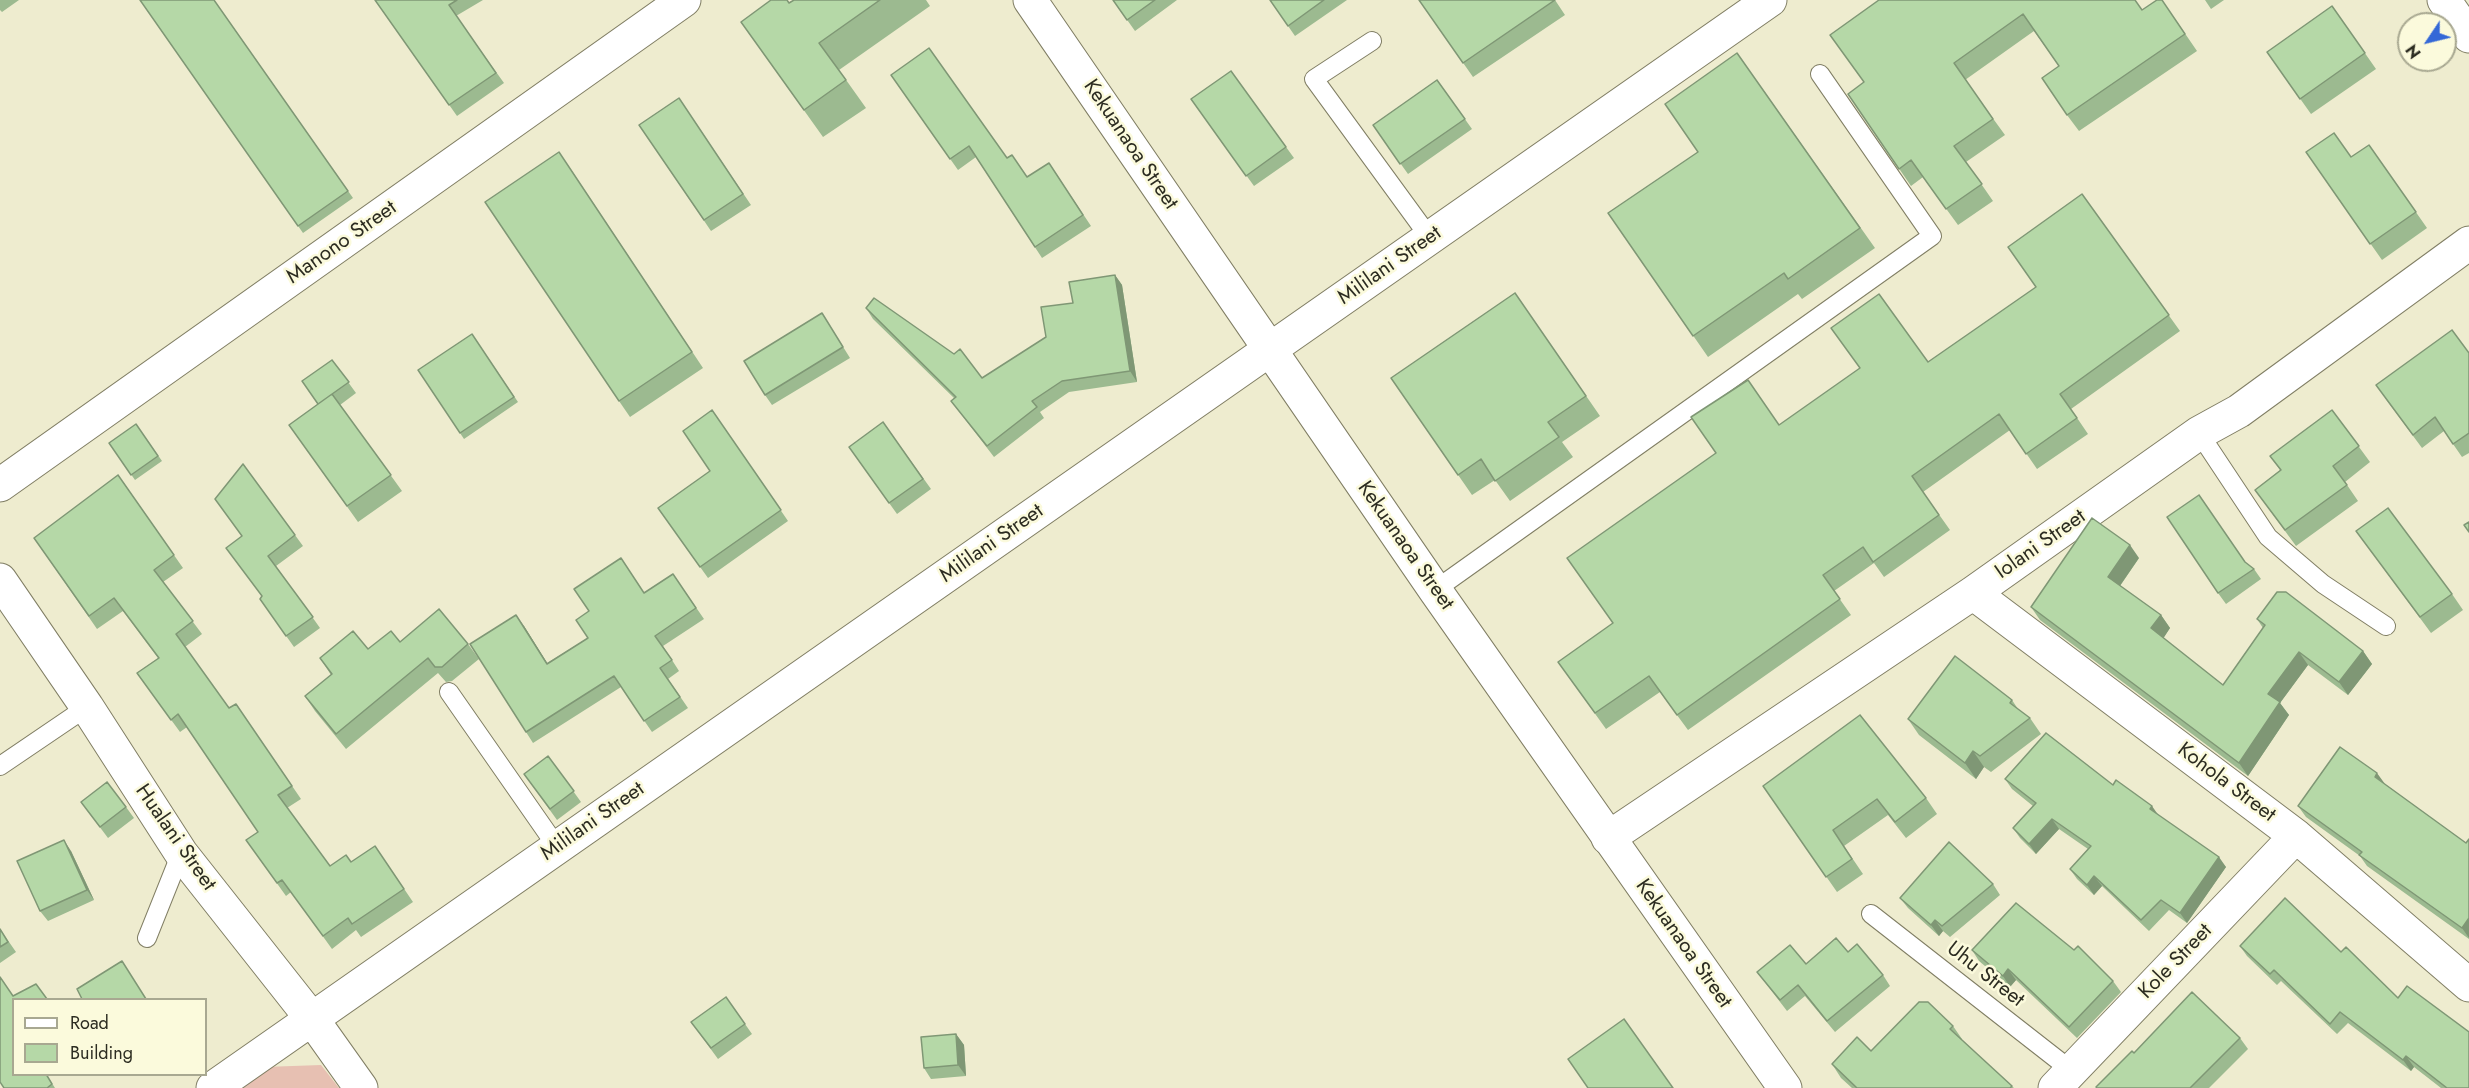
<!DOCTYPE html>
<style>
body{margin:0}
#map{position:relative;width:2469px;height:1088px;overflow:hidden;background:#eeeccf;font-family:Jost,sans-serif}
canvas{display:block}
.legend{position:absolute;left:12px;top:998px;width:195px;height:78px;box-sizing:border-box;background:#fbfadc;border:2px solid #a8a891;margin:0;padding:8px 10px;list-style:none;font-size:18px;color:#2c2c21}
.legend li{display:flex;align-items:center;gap:12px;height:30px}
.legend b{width:30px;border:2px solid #a8a891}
.north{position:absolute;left:2397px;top:12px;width:60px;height:60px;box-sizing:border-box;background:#fbfadc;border:2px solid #a8a891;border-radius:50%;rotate:235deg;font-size:16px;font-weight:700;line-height:24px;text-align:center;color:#2c2c21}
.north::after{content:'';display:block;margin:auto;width:21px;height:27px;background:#3468d7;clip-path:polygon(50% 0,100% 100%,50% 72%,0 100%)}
</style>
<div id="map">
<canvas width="2469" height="1088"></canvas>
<ul class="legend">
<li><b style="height:8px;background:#fff"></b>Road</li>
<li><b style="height:16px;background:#b5d8a7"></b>Building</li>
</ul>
<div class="north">N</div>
</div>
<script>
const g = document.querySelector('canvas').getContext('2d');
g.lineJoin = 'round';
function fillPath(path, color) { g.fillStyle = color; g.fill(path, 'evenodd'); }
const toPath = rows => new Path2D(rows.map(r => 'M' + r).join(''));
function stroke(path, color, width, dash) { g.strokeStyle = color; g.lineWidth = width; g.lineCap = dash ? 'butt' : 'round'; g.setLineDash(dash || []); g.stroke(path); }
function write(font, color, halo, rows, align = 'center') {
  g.font = font + ' Jost,sans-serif'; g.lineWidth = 5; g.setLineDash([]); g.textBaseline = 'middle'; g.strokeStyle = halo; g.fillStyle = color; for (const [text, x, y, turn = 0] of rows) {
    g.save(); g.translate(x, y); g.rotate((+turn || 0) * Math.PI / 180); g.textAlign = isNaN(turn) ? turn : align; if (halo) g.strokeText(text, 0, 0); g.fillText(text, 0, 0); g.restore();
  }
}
fillPath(toPath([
 [321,1065,339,1088,235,1088,264,1067]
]), '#e7c0b2');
const service = toPath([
 [1372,41,1314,79,1430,238],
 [2199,433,2268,537,2323,584,2386,626],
 [1435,590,1932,236,1820,74],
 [449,692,557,847],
 [0,766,87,707],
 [1871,914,2072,1071],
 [147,938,181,853]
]);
const minor = toPath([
 [2444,0,2469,36],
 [0,580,87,707,181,853,312,1019,361,1088],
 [1973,593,2296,836,2469,985],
 [1608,838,1973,593,2199,433,2239,411,2469,243],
 [213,1088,1770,0],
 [2055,1088,2296,836]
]);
const tertiary = toPath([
 [1030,0,1435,590,1785,1088],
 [0,485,684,0]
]);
stroke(service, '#807e64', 20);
stroke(minor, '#807e64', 35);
stroke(tertiary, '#807e64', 35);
stroke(service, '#fff', 18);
stroke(minor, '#fff', 33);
stroke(tertiary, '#fff', 33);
fillPath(toPath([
 [0,0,19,0,2,12,0,10],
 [140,0,214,0,353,198,303,233],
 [375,0,483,0,456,16,504,83,457,116],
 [794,0,926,0,930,6,839,70,866,108,823,137,741,22,789,3],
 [1113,0,1177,0,1135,31],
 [1270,0,1347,0,1295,36],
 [1419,0,1555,0,1565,15,1473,77],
 [1879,0,2142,10,2162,0,2197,51,2079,131,2067,115,2059,66,2034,31,1965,80,2005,135,1966,162,1993,201,1958,225,1923,177,1911,186,1848,94,1864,83],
 [2205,0,2224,0,2211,9],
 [2332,6,2376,69,2311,114,2267,52],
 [1737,53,1875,248,1802,299,1798,294,1708,357,1608,213,1698,152],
 [1231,71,1294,158,1254,186,1191,99],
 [891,75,1007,158,1027,177,1049,163,1091,226,1042,258,976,157,958,170],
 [1437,80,1472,129,1408,174,1373,125],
 [679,98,751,205,711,231,639,125],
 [2369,145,2427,228,2382,260,2306,152,2351,157],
 [570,168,703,368,630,417,619,401],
 [2082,194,2180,331,2071,409,2088,434,2037,469,2010,430,1923,492,1950,530,1884,577,1874,563,1834,591,1851,615,1688,730,1660,692,1606,729,1558,662,1613,623,1779,425,1928,362,2036,287],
 [1115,275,1122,285,1137,382,1069,392,1040,412,1044,418,994,457,951,401,954,398,873,319,866,308,982,378,1046,337,1073,303],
 [1515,293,1600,416,1562,442,1573,457,1510,501,1495,480,1472,495,1391,378],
 [822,313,850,358,772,405,765,395],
 [472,334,518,402,464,439,418,370],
 [2469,353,2469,453,2462,457,2444,431,2422,448,2385,398],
 [332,360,356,393,340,405,402,491,358,522,289,425,318,404],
 [712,410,788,521,708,578,658,508,710,471],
 [2332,410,2370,462,2345,482,2358,501,2296,546,2255,490,2280,470,2270,456],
 [883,422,931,489,897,514,849,447],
 [136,424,162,461,135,480,109,443],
 [243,464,303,546,276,566,320,628,294,647,260,599,262,597,242,536],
 [118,475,183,568,163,582,202,634,185,647,229,708,236,704,301,799,287,808,330,866,351,862,375,846,413,902,361,937,356,930,332,949,291,892,286,896,246,840,258,832,187,727,180,732,137,673,158,658,123,611,97,629,34,538],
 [2356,531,2452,594,2463,610,2431,633],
 [2139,558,2120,586,2161,615,2170,628,2163,638,2223,685,2263,628,2257,619,2363,651,2372,664,2348,695,2308,665,2280,703,2289,715,2248,776,2040,620,2031,607],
 [2254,569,2261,579,2226,604,2218,593],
 [673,574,704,619,663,646,679,671,668,679,688,708,652,732,621,687,533,743,526,732,524,626,547,663,588,638,645,593],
 [400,642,468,644,479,659,452,681,446,682,438,673,346,749,315,711,305,696,331,675,320,658,368,649],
 [2012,700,2018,709,2030,718,2041,734,1991,772,1984,767,1976,779,1919,735,1908,719],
 [548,756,581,802,557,820,524,774],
 [2005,779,2113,785,2159,816,2226,867,2187,923,2169,910,2149,931,2102,886,2094,895,2077,879,2070,869,2088,849,2059,829,2036,854,2020,838,2013,828,2033,806,2012,789],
 [2385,784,2466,843,2469,839,2469,939,2367,866,2360,856,2306,817,2298,806],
 [1763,786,1926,798,1937,814,1906,838,1888,815,1844,846,1863,874,1837,892],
 [81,802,126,807,134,818,108,838],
 [71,851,94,900,48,921,40,911],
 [1993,884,2000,895,1950,937,1943,931,1939,936,1908,908,1900,898],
 [0,929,16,952,0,963],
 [2240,946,2469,1088,2441,1088,2414,1067,2411,1071,2348,1023,2337,1034,2281,981,2277,985,2247,956],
 [1972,950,2074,950,2113,981,2121,992,2077,1038,2016,980,2010,987,1979,961],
 [1848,952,1883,975,1890,986,1835,1032,1805,996,1787,1011,1757,972,1806,964],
 [691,1022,745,1024,752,1034,718,1059],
 [1953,1026,1962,1039,1962,1040,2014,1088,1852,1088,1841,1078,1832,1064],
 [956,1034,964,1045,966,1076,931,1079,924,1068],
 [2240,1038,2248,1049,2209,1088,2096,1088,2134,1053],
 [14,1074,46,1074,55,1088,4,1088]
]), '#9cba90');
fillPath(toPath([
 [1115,275,1122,285,1137,382,1130,371],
 [2130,545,2139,558,2117,590,2108,577],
 [516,615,524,626,554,674,547,664],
 [2161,615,2170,628,2161,642,2151,628],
 [2363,651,2372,664,2348,695,2339,682],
 [2299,652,2308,665,2280,703,2289,715,2248,776,2239,763,2268,694],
 [1973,751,1984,767,1976,779,1965,763],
 [2377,773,2385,784,2375,777],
 [2152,806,2159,816,2150,809],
 [2052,819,2059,829,2036,854,2029,844],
 [64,840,71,851,94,900,87,890],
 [2219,857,2226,867,2187,923,2180,913],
 [2094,876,2102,886,2094,895,2087,885],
 [2469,918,2469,938,2462,928],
 [1935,920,1943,931,1939,936,1931,925],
 [2008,969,2016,980,2010,987,2003,976],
 [956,1034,964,1045,966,1076,958,1065],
 [2406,1056,2414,1067,2411,1071,2403,1060]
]), '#7f9775');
const building = toPath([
 [140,0,214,0,348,191,298,226,140,0],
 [375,0,457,0,449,5,496,73,449,105,375,0],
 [771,0,787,0,789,3,794,0,880,0,819,43,846,80,804,110,741,22,771,0],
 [1113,0,1155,0,1127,20,1113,0],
 [1270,0,1324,0,1288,26,1270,0],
 [1419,0,1555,0,1463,63,1419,0],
 [1879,0,2135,0,2142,10,2157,0,2162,0,2185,34,2067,115,2042,78,2059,66,2023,14,1954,63,1993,119,1954,146,1982,184,1946,209,1911,160,1899,169,1848,94,1864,82,1830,35,1879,0],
 [2332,6,2365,53,2300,99,2267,52,2332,6],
 [929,48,1007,158,1012,155,1027,177,1049,163,1083,215,1035,247,969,146,950,159,891,75,929,48],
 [1737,53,1860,228,1788,279,1784,273,1693,336,1608,213,1698,152,1665,104,1737,53],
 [1231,71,1286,147,1246,176,1191,99,1231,71],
 [1437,80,1465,119,1400,164,1373,125,1437,80],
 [679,98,743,194,704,220,639,125,679,98],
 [2334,133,2351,157,2369,145,2416,212,2370,244,2306,152,2334,133],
 [559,152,692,352,619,401,485,202,559,152],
 [2082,194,2169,315,2060,394,2077,418,2026,454,1999,414,1912,476,1939,515,1873,562,1863,547,1823,575,1840,599,1677,715,1649,676,1595,713,1558,662,1613,623,1567,558,1716,453,1691,417,1748,380,1779,425,1860,368,1831,328,1879,294,1928,362,2036,287,2008,247,2082,194],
 [1115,275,1130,371,1062,381,1032,401,1037,407,987,446,951,401,956,397,866,308,874,298,954,354,960,349,982,378,1046,337,1041,307,1073,303,1069,282,1115,275],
 [1515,293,1586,396,1548,422,1559,437,1495,481,1481,459,1458,475,1391,378,1515,293],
 [822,313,843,347,765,395,744,361,822,313],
 [2452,330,2469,353,2469,433,2453,444,2435,417,2413,435,2376,385,2452,330],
 [472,334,514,397,460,433,418,370,472,334],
 [332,360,349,382,318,404,302,381,332,360],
 [332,394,391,475,347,506,289,425,332,394],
 [712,410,781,510,700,567,658,508,710,471,683,431,712,410],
 [2332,410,2359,446,2333,466,2347,485,2285,530,2255,490,2281,470,2270,456,2332,410],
 [883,422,923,479,889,503,849,447,883,422],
 [136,424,158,456,131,475,109,443,136,424],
 [243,464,295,535,268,556,313,617,286,636,260,599,262,596,226,548,242,536,215,499,243,464],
 [118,475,174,555,154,570,193,621,176,634,229,708,236,704,292,786,278,795,330,866,346,855,351,862,375,846,404,889,352,924,348,918,323,936,282,880,277,883,246,840,258,832,178,714,171,720,137,673,159,658,114,598,89,616,34,538,118,475],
 [2199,495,2245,562,2254,569,2218,593,2167,517,2199,495],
 [2388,508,2452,594,2420,617,2356,531,2388,508],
 [2092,518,2130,545,2108,577,2161,615,2151,628,2223,685,2265,625,2257,619,2277,592,2286,592,2363,651,2339,682,2299,652,2268,694,2280,702,2239,763,2031,607,2092,518],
 [2469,522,2469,532,2464,525,2469,522],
 [621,558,644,593,673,574,696,608,655,636,672,660,660,668,680,697,644,721,614,676,526,732,470,644,516,615,547,664,588,638,576,620,589,611,574,589,621,558],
 [439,609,468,644,442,667,435,667,428,658,336,734,305,696,332,674,320,658,353,631,368,649,391,631,400,642,439,609],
 [1955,656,2012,700,2010,703,2030,718,1980,756,1973,751,1965,763,1908,719,1955,656],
 [1860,715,1926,798,1895,822,1877,799,1833,830,1852,859,1826,877,1763,786,1860,715],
 [2046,733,2113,785,2116,780,2152,806,2150,809,2219,857,2180,913,2161,900,2141,920,2094,876,2087,885,2070,869,2091,846,2052,819,2029,844,2013,828,2036,803,2005,779,2046,733],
 [2340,747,2377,773,2375,777,2466,843,2469,839,2469,918,2462,928,2359,855,2362,852,2298,806,2340,747],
 [548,756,574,791,550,809,524,774,548,756],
 [107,782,126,807,100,827,81,802,107,782],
 [64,840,87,890,40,911,17,861,64,840],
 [1949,842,1993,884,1942,926,1935,920,1931,925,1900,898,1949,842],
 [2285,898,2341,952,2346,947,2398,998,2407,986,2469,1032,2469,1088,2447,1088,2406,1056,2403,1060,2340,1012,2330,1024,2274,970,2270,974,2240,946,2285,898],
 [2016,903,2074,950,2078,946,2113,981,2069,1027,2008,969,2003,976,1972,950,2016,903],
 [0,929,8,942,0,947,0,929],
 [1836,938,1848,952,1857,944,1883,975,1827,1021,1798,985,1780,1000,1757,972,1790,945,1806,964,1836,938],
 [122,961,146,999,82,999,77,989,122,961],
 [0,977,13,996,36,984,47,999,14,999,14,1074,46,1074,52,1084,47,1088,4,1088,0,1082,0,977],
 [2192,992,2240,1038,2190,1088,2097,1088,2096,1087,2132,1051,2134,1053,2192,992],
 [726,997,745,1024,711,1048,691,1022,726,997],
 [1919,1002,1928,1002,1953,1026,1950,1029,2012,1086,2010,1088,1857,1088,1832,1064,1857,1037,1871,1051,1919,1002],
 [1624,1019,1673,1088,1588,1088,1568,1059,1624,1019],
 [956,1034,958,1065,924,1068,921,1037,956,1034]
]);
fillPath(building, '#b5d8a7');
stroke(building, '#7f9775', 1.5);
write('21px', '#2c2c21', '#fbfadc', [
 ["Kekuanaoa Street",1130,145,56],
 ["Manono Street",342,243,-35],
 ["Mililani Street",1390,266,-35],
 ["Mililani Street",992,544,-35],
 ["Iolani Street",2041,545,-35],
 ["Kekuanaoa Street",1405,546,55],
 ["Kohola Street",2226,783,37],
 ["Mililani Street",593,822,-35],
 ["Hualani Street",175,838,55],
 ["Kekuanaoa Street",1683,944,55],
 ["Kole Street",2176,962,-46],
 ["Uhu Street",1985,975,38]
]);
</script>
